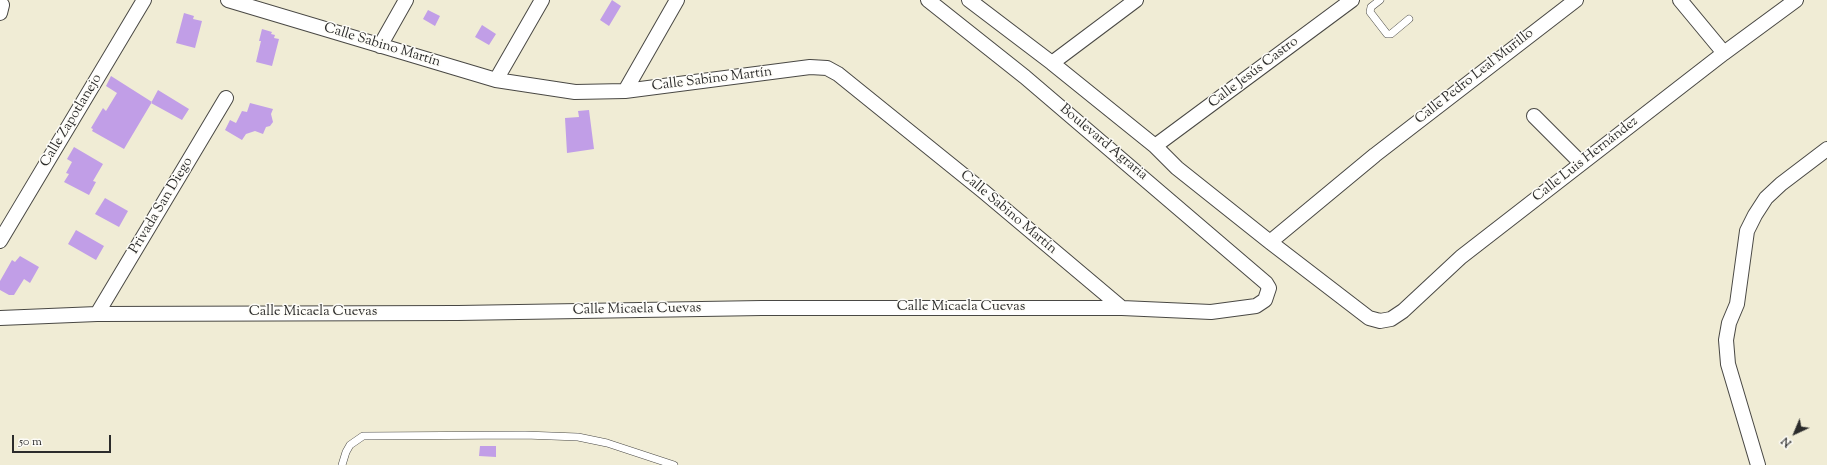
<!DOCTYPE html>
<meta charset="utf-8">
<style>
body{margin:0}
#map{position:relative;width:1827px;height:465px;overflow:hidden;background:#f0ecd5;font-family:"Sorts Mill Goudy",serif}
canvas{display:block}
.north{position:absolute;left:1775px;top:413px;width:40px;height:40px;-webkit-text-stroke:3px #fdfcf7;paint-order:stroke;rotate:224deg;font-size:11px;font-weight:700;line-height:16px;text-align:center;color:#2b2b2b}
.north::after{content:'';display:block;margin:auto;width:14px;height:18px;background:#2b2b2b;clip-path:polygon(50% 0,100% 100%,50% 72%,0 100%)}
.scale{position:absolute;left:12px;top:435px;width:99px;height:18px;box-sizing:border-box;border:2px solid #2b2b2b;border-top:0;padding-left:5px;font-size:12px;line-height:14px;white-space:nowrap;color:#2b2b2b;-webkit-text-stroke:3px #fdfcf7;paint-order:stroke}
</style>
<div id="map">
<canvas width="1827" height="465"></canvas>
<div class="north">N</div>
<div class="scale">50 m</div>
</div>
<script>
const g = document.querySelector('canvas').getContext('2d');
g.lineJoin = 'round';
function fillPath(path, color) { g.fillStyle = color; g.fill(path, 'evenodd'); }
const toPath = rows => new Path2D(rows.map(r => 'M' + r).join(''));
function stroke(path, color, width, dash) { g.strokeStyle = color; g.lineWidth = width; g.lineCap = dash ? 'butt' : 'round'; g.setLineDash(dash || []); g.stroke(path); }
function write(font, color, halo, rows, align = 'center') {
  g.font = font + ' "Sorts Mill Goudy",serif'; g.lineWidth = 3; g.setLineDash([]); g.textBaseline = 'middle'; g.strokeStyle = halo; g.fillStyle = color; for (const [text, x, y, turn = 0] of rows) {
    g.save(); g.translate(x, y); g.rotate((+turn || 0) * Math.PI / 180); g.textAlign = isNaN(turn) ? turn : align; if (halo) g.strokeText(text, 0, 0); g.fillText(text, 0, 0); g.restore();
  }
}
fillPath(toPath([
 [612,0,621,6,609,26,600,20],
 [428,10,440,16,435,26,423,19],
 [184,13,194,16,193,19,202,21,195,48,176,43],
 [482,25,496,34,489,45,475,37],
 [262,29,272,32,271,34,275,35,274,38,279,39,272,66,256,62,261,41,259,41],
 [111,76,152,102,124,149,92,131,93,129,91,128,103,108,106,111,117,93,106,86],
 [158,90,189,109,182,120,151,103],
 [250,103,273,109,271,114,273,122,270,126,266,127,263,134,255,131,246,134,242,140,225,130,230,120,236,123,242,111,247,112],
 [589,110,594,149,567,153,565,118,579,117,578,111],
 [74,147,103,164,93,181,96,182,89,195,64,182,69,174,66,173,72,162,67,159],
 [105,198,128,211,119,227,95,214],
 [76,230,104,246,96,260,68,244],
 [20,256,39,267,30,283,24,279,14,295,9,295,0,290,0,281,12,260,15,262],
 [480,446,496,446,496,457,479,456]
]), '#c19ee7');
const service = toPath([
 [1380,0,1371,7,1370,12,1387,34,1391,34,1409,19],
 [342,465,346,452,350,445,363,436,525,435,578,437,607,443,674,465]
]);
const minor = toPath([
 [228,0,496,80,575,92,625,91,810,67,827,68,838,74,983,191,1122,308],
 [969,0,1052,63,1155,146,1177,168,1270,242,1369,318,1380,321,1391,319,1403,311,1461,257,1724,53,1796,0],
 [1680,0,1724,53],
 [0,2,2,5,0,13],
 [380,46,406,0],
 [1052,63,1136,0],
 [496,80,542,0],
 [625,91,677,0],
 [1534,116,1581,163],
 [1155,146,1352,0],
 [0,241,144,0],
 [1270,242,1375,155,1576,0],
 [97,314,226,98],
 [0,318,97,314,458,313,762,308,1122,308,1211,312,1256,306,1265,300,1269,288,1266,283,1025,77,928,0],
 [1758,465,1728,364,1726,340,1729,323,1737,304,1747,231,1755,215,1766,198,1781,184,1827,149]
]);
stroke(service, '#494844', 8);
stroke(minor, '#494844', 16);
stroke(service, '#fff', 7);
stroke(minor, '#fff', 14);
write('14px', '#2b2b2b', '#fdfcf7', [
 ["Calle Sabino Martín",382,46,17],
 ["Calle Jesús Castro",1254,73,-37],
 ["Calle Pedro Leal Murillo",1475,77,-38],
 ["Calle Sabino Martín",712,80,-7],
 ["Calle Zapotlanejo",72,121,-59],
 ["Boulevard Agraria",1103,143,40],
 ["Calle Luis Hernández",1586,160,-38],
 ["Privada San Diego",162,206,-59],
 ["Calle Sabino Martín",1008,213,40],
 ["Calle Micaela Cuevas",961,308],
 ["Calle Micaela Cuevas",637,310,-1],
 ["Calle Micaela Cuevas",313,313]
]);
</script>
